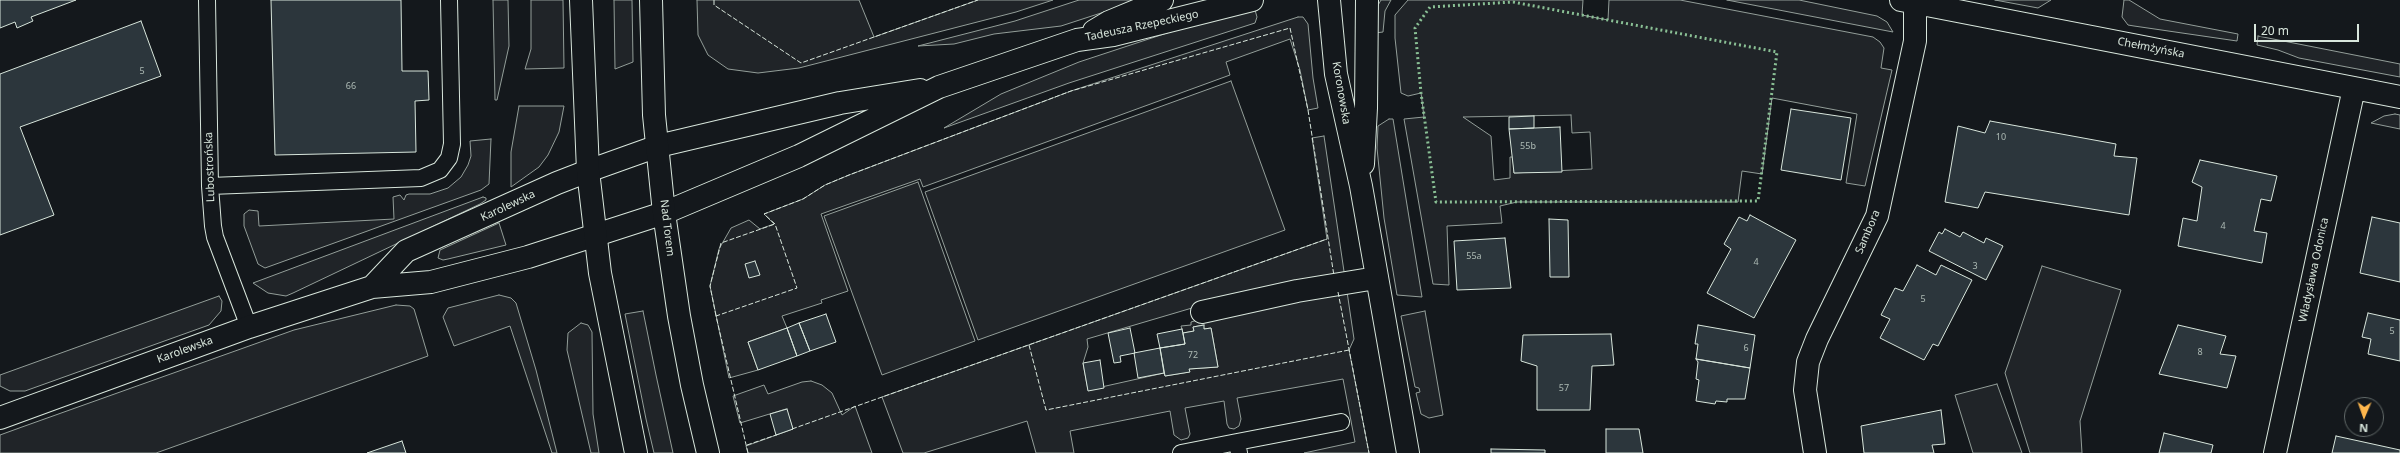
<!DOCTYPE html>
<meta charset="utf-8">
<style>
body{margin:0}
#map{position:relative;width:2400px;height:453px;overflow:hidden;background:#14181c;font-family:"Noto Sans",sans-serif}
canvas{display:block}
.north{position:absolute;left:2344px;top:397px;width:40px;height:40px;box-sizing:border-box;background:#14181c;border:1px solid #626a69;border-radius:50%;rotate:182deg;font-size:11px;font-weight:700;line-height:16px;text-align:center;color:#d8e6dc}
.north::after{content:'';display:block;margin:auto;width:14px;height:18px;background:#ffb74d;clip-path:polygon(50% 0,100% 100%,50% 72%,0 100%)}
.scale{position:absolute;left:2254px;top:24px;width:105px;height:18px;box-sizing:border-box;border:2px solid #d8e6dc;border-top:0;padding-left:5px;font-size:12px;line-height:14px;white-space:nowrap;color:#d8e6dc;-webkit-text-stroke:3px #14181c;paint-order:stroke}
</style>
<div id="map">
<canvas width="2400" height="453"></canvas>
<div class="north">N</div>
<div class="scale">20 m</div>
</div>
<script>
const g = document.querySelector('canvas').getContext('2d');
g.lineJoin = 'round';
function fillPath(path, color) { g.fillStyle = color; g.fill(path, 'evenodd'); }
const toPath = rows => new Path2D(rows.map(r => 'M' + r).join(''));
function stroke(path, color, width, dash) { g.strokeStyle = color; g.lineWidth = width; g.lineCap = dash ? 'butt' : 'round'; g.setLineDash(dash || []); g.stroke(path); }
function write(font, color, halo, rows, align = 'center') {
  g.font = font + ' "Noto Sans",sans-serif'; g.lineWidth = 3; g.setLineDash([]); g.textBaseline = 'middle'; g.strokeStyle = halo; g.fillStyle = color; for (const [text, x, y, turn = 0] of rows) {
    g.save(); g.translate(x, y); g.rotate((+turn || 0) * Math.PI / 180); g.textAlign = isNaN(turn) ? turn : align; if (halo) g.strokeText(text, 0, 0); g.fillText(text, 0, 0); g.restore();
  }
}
const green = toPath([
 [493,0,508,0,509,46,497,100,495,100,493,0],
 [531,0,563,0,564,68,525,69,531,49,531,0],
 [614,0,632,0,633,62,615,69,614,0],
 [697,0,859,0,874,37,978,0,1053,0,1016,12,799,68,758,73,728,69,708,55,698,35,697,0],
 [1079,0,1141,0,1061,26,994,34,954,44,918,46,1015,21,1079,0],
 [1381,0,1391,0,1385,11,1383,32,1375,33,1377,7,1381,0],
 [1408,0,1583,0,1582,15,1608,20,1609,0,1680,0,1873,37,1880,42,1884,48,1881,68,1892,70,1865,186,1846,183,1857,114,1772,98,1762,174,1742,171,1738,202,1517,202,1500,206,1502,223,1447,226,1449,285,1433,284,1404,119,1424,117,1421,93,1408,96,1401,93,1395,38,1395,15,1408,0],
 [1571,115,1572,133,1590,132,1592,169,1514,173,1513,157,1510,157,1510,178,1494,180,1491,136,1463,117,1571,115],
 [1727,0,1799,0,1877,16,1887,22,1893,32,1727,0],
 [1995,0,2051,0,2038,8,1995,0],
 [2124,0,2129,0,2160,19,2238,34,2237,41,2134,26,2128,25,2122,17,2124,0],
 [1255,10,1257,17,1255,23,1069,83,944,128,1001,94,1079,62,1170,32,1255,10],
 [1298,17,1303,17,1308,24,1313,78,1318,108,1308,110,1300,70,1290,39,1226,62,1230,75,923,187,920,179,821,214,848,291,821,300,822,303,782,316,787,328,748,342,758,370,729,378,710,286,719,249,731,228,749,220,760,229,774,224,764,214,803,199,825,185,849,175,1071,91,1298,17],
 [2258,36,2400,64,2400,77,2299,58,2278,50,2257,45,2258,36],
 [1231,81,1285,230,978,340,925,192,1231,81],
 [519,106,564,106,559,132,548,155,539,167,511,187,511,152,519,106],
 [2395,114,2400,115,2400,129,2371,123,2384,116,2395,114],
 [1389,119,1393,119,1422,297,1397,295,1384,218,1377,148,1378,126,1389,119],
 [1324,136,1354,339,1349,350,1369,453,1304,453,1355,442,1343,379,1237,398,1241,419,1239,426,1234,429,1229,428,1227,424,1224,401,1185,408,1190,434,1188,438,1181,440,1174,435,1170,411,1070,431,1074,453,1036,453,1027,421,924,453,903,453,882,397,1327,239,1312,138,1324,136],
 [1209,303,1211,316,1191,322,1191,325,1181,326,1183,333,1194,331,1193,327,1203,325,1204,329,1211,328,1218,367,1189,369,1189,372,1165,376,1164,373,1088,390,1083,363,1088,347,1087,339,1209,303],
 [491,139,489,184,481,190,265,268,258,264,244,226,244,214,249,210,258,211,259,226,394,219,393,197,400,195,404,200,406,195,409,194,430,194,448,188,461,177,468,165,471,156,470,141,491,139],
 [918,182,975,341,882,375,824,216,918,182],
 [483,197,486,198,486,200,480,204,293,293,286,296,268,293,253,283,483,197],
 [499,223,506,245,448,259,443,260,438,258,440,250,499,223],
 [2042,266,2121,290,2080,421,2082,453,2030,453,2005,373,2042,266],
 [499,295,511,298,516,303,536,370,557,453,552,453,510,326,454,346,443,317,448,308,499,295],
 [219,296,222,301,221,311,209,325,25,391,10,391,0,386,0,375,219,296],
 [396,305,410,306,414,309,428,356,156,453,0,453,0,435,22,427,294,330,396,305],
 [643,311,656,375,673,453,654,453,646,419,625,314,643,311],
 [1425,311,1443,415,1429,418,1421,414,1416,393,1420,392,1419,388,1415,387,1401,316,1425,311],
 [581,323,588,325,592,332,593,414,599,453,591,453,567,350,568,333,581,323],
 [811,381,822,385,832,393,842,415,855,406,872,453,748,453,746,446,793,429,786,409,740,423,733,396,764,385,768,394,802,382,811,381],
 [1997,384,2022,453,1973,453,1955,395,1997,384]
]);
fillPath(green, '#202428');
stroke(green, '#939e99', 1);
const building = toPath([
 [0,0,76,0,31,17,33,21,17,28,15,22,0,28,0,0],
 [271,0,401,0,402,71,428,71,429,100,415,101,416,152,275,155,271,0],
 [141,21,161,76,20,127,54,215,0,235,0,74,141,21],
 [1791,109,1851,118,1841,180,1781,170,1791,109],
 [1534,116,1534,128,1509,129,1509,117,1534,116],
 [1990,121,2116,144,2114,156,2137,158,2129,215,1985,192,1978,208,1945,202,1958,126,1985,133,1990,121],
 [1560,127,1562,172,1514,173,1509,129,1560,127],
 [2200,160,2277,176,2271,201,2261,199,2254,231,2267,233,2262,263,2178,246,2183,218,2197,221,2202,187,2192,182,2200,160],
 [1750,215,1796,240,1754,318,1707,293,1731,249,1724,244,1739,217,1747,221,1750,215],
 [2372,217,2400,223,2400,282,2360,273,2372,217],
 [1549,219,1568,220,1569,277,1550,277,1549,219],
 [1945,229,1960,237,1963,232,1984,243,1986,238,2003,246,1986,280,1929,251,1939,232,1942,234,1945,229],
 [1505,238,1511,288,1457,290,1454,241,1505,238],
 [755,261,760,275,749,278,745,264,755,261],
 [1917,265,1936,275,1941,265,1972,280,1938,346,1933,344,1924,360,1880,338,1890,319,1881,315,1895,288,1903,291,1917,265],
 [2368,313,2400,320,2400,361,2368,354,2371,339,2362,337,2368,313],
 [826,314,836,342,810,351,799,323,826,314],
 [799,323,810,351,797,356,787,328,799,323],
 [1204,325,1204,329,1211,328,1218,367,1189,369,1190,372,1165,376,1160,348,1185,344,1183,333,1194,331,1193,327,1204,325],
 [1698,325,1755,335,1750,368,1696,359,1698,344,1695,344,1698,325],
 [2178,325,2226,336,2220,354,2236,356,2227,388,2159,374,2178,325],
 [787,328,797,356,758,370,748,342,787,328],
 [1130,328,1135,353,1120,356,1121,362,1114,363,1108,333,1130,328],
 [1182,329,1185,344,1160,348,1157,334,1182,329],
 [1611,334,1614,365,1592,366,1590,410,1537,410,1537,366,1521,361,1523,335,1611,334],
 [1160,348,1164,373,1138,378,1134,353,1160,348],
 [1696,359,1750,368,1745,399,1727,399,1727,402,1716,401,1715,404,1696,401,1699,380,1696,379,1698,362,1696,359],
 [1100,360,1104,388,1088,391,1083,363,1100,360],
 [787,409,793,429,776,435,770,414,787,409],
 [1941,410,1945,444,1932,445,1934,453,1864,453,1861,426,1941,410],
 [1606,429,1639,429,1643,453,1606,453,1606,429],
 [2164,433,2213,445,2211,453,2159,453,2164,433],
 [2336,436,2400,450,2400,453,2332,453,2336,436],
 [402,441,406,453,367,453,402,441],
 [1491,449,1545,450,1545,453,1491,453,1491,449]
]);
fillPath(building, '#2c363c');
stroke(building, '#d8e6dc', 1);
const lane = toPath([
 [207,0,210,186,213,226,215,237,249,327],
 [210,186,421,178,440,170,449,158,452,144,449,0],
 [1237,442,1341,422],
 [1181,453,1237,442,1239,453]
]);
const street = toPath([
 [1329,0,1336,74,1361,186,1408,453],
 [1901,0,2400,97],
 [1094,31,1109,22,1162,0],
 [1363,164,1366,108,1367,0],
 [372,287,406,251,557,183,588,171,658,146,840,103,920,90],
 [1202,312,1297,291,1376,278],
 [0,418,249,327,372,287,431,282,528,257,664,213,799,156,939,87,1077,40,1113,35,1252,0],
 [1815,453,1805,390,1808,362,1817,339,1877,216,1915,41,1915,0],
 [2275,453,2354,88]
]);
const secondary = toPath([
 [581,0,588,171,600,273,636,453],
 [651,0,654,115,664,213,679,316,692,385,708,453]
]);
stroke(lane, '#d8e6dc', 18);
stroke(street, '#d8e6dc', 24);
stroke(secondary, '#d8e6dc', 24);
stroke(lane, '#14181c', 16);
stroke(street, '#14181c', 22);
stroke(secondary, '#14181c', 22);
stroke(toPath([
 [1513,2,1777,52,1758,201,1436,202,1421,93,1415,28,1430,7,1513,2]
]), '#8ac095', 3, [2, 3]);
stroke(toPath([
 [714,0,714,5,801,63,978,0],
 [1338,292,1369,453],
 [716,316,710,286,721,243,775,224],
 [1029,345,1046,410,1349,350],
 [792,429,1327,239],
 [747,445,779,434],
 [748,453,716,316,797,288,775,224,764,214,803,199,825,185,849,175,1071,91,1290,28,1308,110,1334,276]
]), '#d8e6dc', 1, [5, 2]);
write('9px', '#adbab4', null, [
 ["5",142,71],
 ["66",351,86],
 ["10",2001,137],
 ["55b",1528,146],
 ["4",2223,226],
 ["55a",1474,256],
 ["4",1756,262],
 ["3",1975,266],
 ["5",1923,299],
 ["5",2392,331],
 ["6",1746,348],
 ["8",2200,352],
 ["72",1193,355],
 ["57",1564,388]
]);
write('11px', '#d8e6dc', '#14181c', [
 ["Tadeusza Rzepeckiego",1142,26,-12],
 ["Chełmżyńska",2151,48,11],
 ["Koronowska",1341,93,80],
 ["Lubostrońska",210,167,-92],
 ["Karolewska",508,206,-25],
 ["Nad Torem",667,228,83],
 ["Sambora",1868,232,-67],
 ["Władysława Odonica",2314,270,-78],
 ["Karolewska",185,350,-20]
]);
</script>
